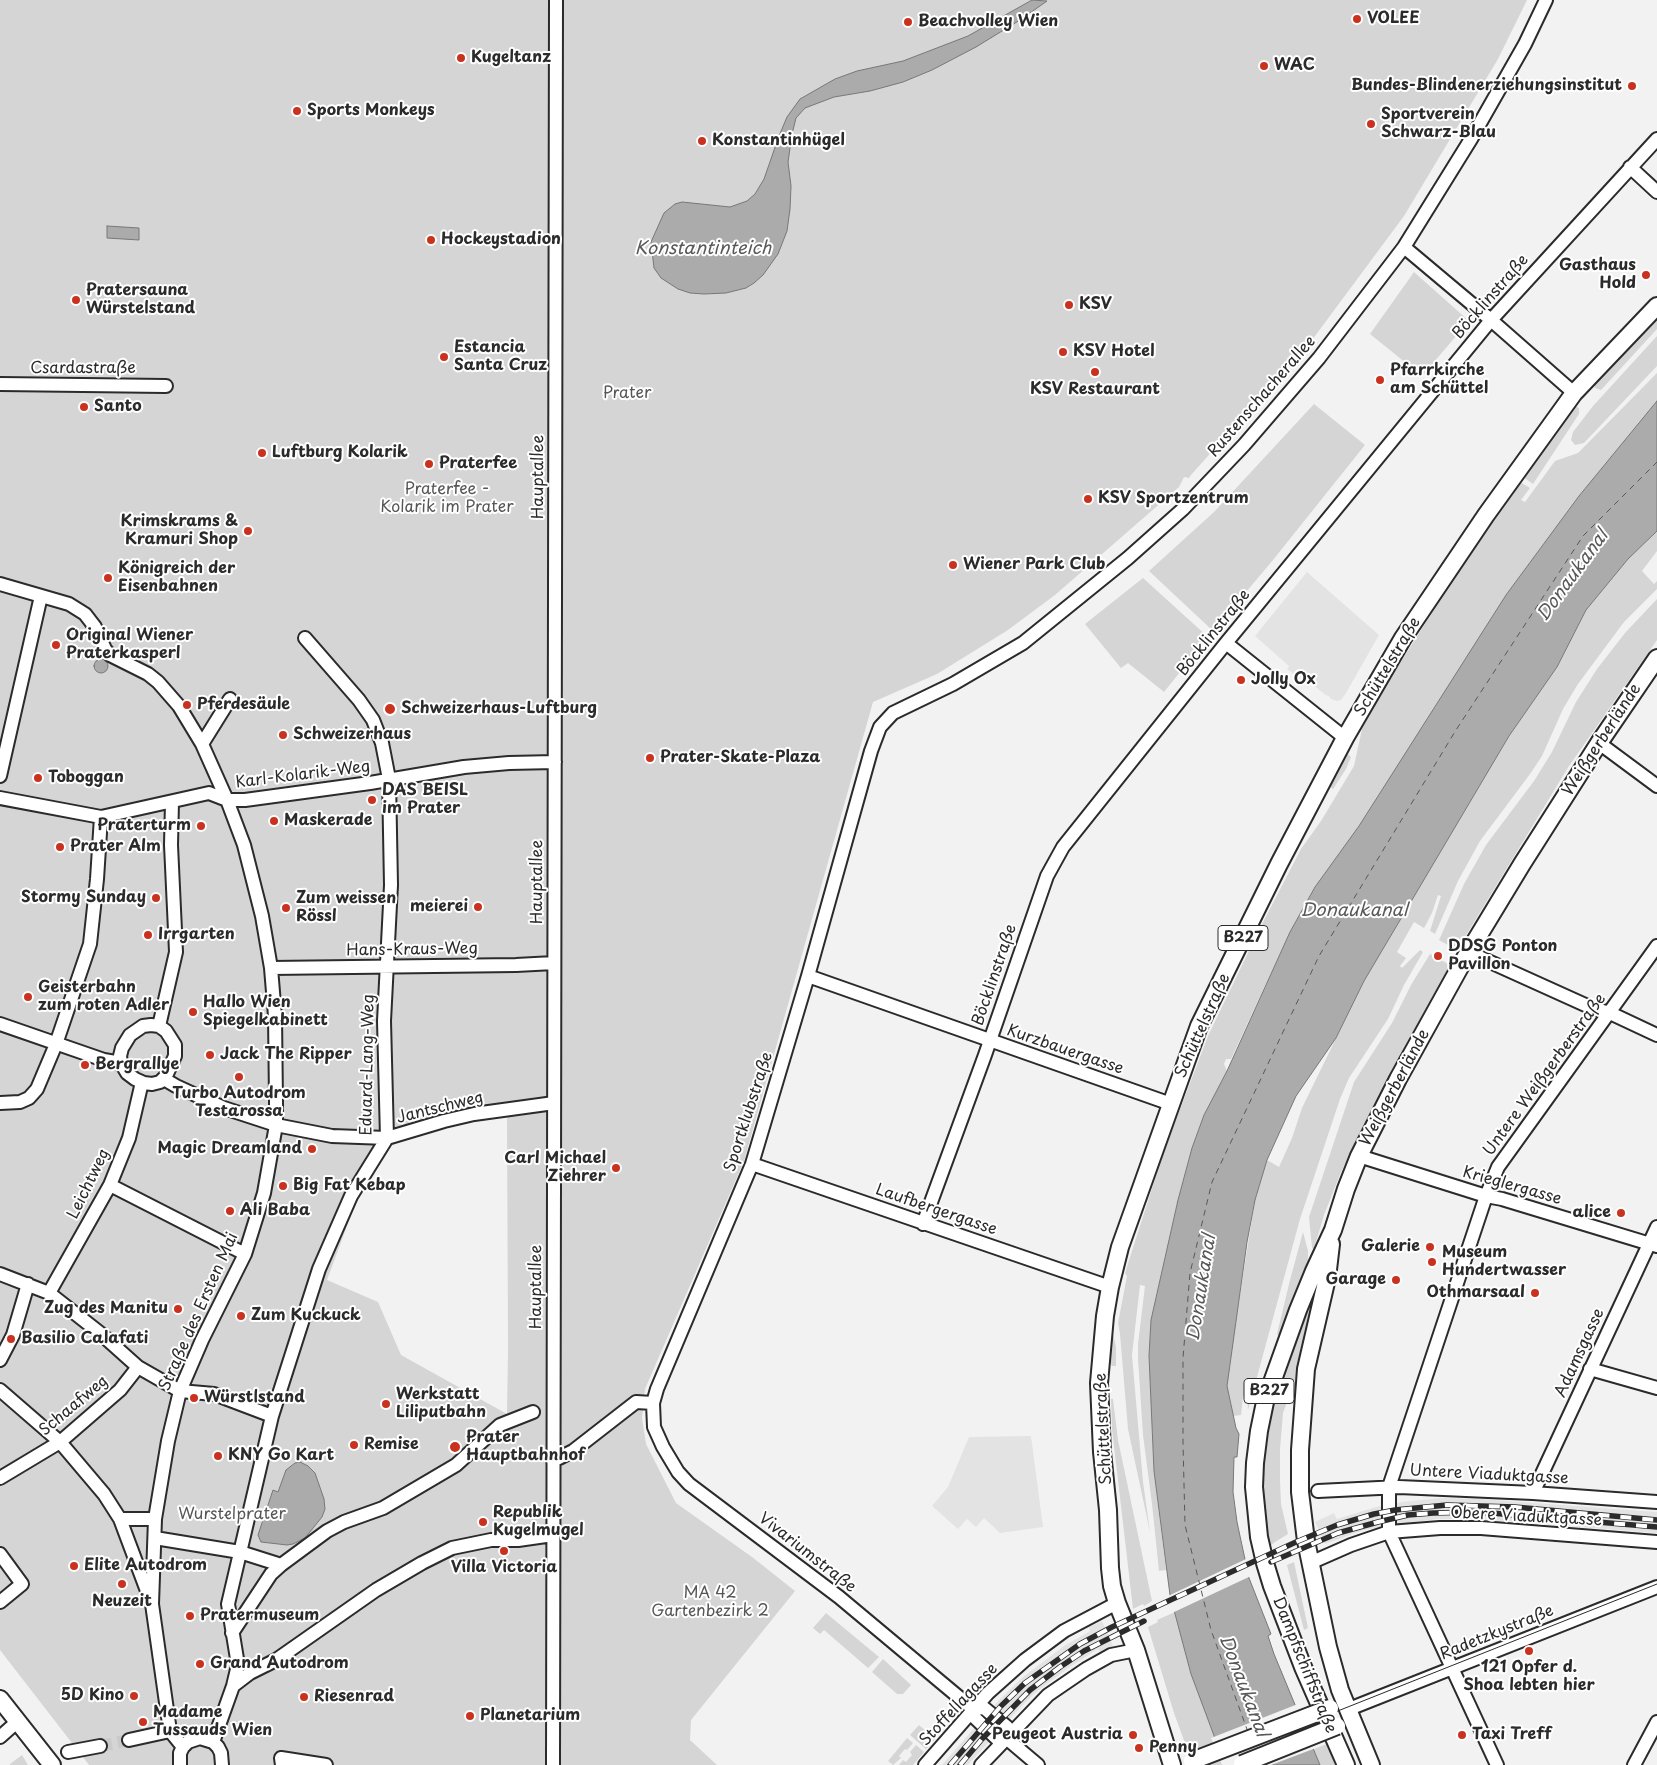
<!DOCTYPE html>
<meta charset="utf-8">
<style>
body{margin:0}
canvas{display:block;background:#f2f2f2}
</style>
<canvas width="1657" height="1765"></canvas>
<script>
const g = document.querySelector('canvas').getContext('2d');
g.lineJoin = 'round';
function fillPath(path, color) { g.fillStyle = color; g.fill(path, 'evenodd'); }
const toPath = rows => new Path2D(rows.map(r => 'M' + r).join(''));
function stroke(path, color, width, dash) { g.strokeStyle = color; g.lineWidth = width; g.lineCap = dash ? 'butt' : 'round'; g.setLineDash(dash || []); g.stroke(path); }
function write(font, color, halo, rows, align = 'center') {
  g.font = font + ' "Playpen Sans",sans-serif'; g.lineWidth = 4; g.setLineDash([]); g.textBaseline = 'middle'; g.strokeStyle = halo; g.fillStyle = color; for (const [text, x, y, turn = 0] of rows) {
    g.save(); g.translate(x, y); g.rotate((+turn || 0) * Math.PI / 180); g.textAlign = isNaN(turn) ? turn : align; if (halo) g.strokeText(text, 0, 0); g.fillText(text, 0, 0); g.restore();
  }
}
fillPath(toPath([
 [1307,572,1379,635,1346,693,1341,700,1337,701,1331,699,1328,695,1327,696,1301,675,1298,677,1287,669,1289,666,1255,636],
 [1031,1436,1043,1527,1000,1533,984,1518,976,1527,967,1519,958,1529,932,1506,948,1487,969,1437],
 [1441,1498,1481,1499,1657,1512,1657,1533,1478,1519,1436,1519,1364,1530,1325,1544,1315,1522,1334,1513,1337,1519,1376,1507,1402,1502],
 [1102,1621,1113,1646,1100,1652,1098,1649,1071,1666,1035,1693,1014,1714,968,1765,942,1765,997,1702,1023,1677,1064,1646,1090,1631,1089,1627]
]), '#e3e3e3');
fillPath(toPath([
 [0,0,1527,0,1498,59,1404,216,1315,336,1191,475,1189,478,1184,477,1179,487,1055,595,1008,630,937,674,873,702,744,1161,645,1389,642,1418,646,1444,676,1503,752,1557,795,1591,691,1720,690,1740,717,1765,89,1765,0,1650],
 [507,1114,508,1349,507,1414,401,1355,378,1302,327,1280,357,1199,380,1155,391,1146,406,1137,421,1136,422,1134,470,1119],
 [1414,272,1469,321,1422,376,1370,334],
 [1657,317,1657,329,1601,390,1595,388,1594,385,1620,354],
 [1657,336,1657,366,1584,443,1575,445,1571,440,1573,432,1593,406],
 [1657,373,1657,401,1579,496,1506,595,1359,826,1315,887,1290,932,1231,1059,1226,1059,1224,1064,1227,1071,1204,1115,1192,1148,1178,1200,1151,1320,1149,1356,1154,1471,1166,1570,1159,1571,1152,1504,1143,1435,1138,1359,1138,1344,1145,1286,1140,1285,1132,1355,1143,1482,1150,1532,1128,1429,1120,1334,1118,1323,1127,1276,1125,1273,1163,1154,1208,1036,1259,930,1301,849,1321,821,1354,766,1362,729,1385,687,1466,559,1520,482,1530,488,1521,500,1525,502,1555,461,1578,453],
 [1314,404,1365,445,1273,560,1214,630,1212,630,1149,571,1214,512],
 [1575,406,1579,408,1579,414,1533,484,1523,477],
 [1657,531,1657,551,1642,571,1654,584,1657,581,1657,589,1624,622,1578,684,1563,709,1542,756,1530,774,1480,841,1458,881,1435,934,1430,931,1441,896,1438,895,1432,913,1424,928,1414,922,1397,952,1406,958,1400,966,1402,968,1420,950,1423,952,1404,985,1388,1019,1349,1078,1340,1099,1300,1219,1248,1410,1247,1396,1243,1396,1241,1415,1233,1416,1227,1386,1233,1339,1255,1200,1267,1160,1279,1167,1292,1138,1302,1108,1364,981,1509,736,1557,667,1586,610,1628,559],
 [1143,578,1208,637,1164,692,1128,663,1121,668,1085,624],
 [1657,599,1657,640,1569,766,1457,950,1439,940,1464,884,1486,845,1534,781,1552,752,1576,702,1597,669,1625,633],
 [1348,754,1351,757,1346,769,1333,789,1330,787],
 [1430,954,1450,965,1363,1125,1341,1172,1324,1215,1314,1249,1312,1248,1309,1217,1354,1082,1392,1023,1411,985],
 [1303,1232,1308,1251,1308,1264,1279,1336,1277,1334,1290,1280],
 [1314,1289,1316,1290,1300,1354,1304,1355,1283,1413,1280,1449,1280,1481,1281,1504,1288,1534,1275,1542,1266,1549,1260,1482,1266,1433,1276,1391],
 [1112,1329,1116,1347,1116,1366,1112,1366,1109,1361],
 [1111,1399,1113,1399,1118,1440,1152,1601,1144,1606,1143,1604,1133,1609,1112,1429],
 [1294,1562,1308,1628,1304,1630,1287,1565],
 [1175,1612,1191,1674,1225,1765,1193,1765,1174,1713,1148,1627,1158,1622,1157,1620],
 [826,1613,879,1657,868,1668,824,1630,820,1634,813,1628],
 [883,1659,911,1685,903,1694,897,1694,872,1672],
 [919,1725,935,1739,926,1749,910,1735],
 [907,1738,913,1743,907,1750,905,1749,899,1756,901,1758,893,1765,888,1761],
 [1327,1744,1335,1765,1320,1765,1314,1749],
 [916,1745,924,1752,913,1765,899,1765,903,1760,906,1762,912,1755,910,1752],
 [22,1755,28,1765,10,1765,10,1764]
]), '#d5d5d5');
const water = toPath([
 [1032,0,1047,1,1020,20,976,47,932,70,903,82,870,91,834,97,805,108,796,118,792,134,788,162,791,186,790,209,787,231,778,254,763,275,754,283,746,288,726,293,704,294,690,293,678,289,661,278,654,268,651,242,664,213,675,204,682,202,730,207,747,201,755,194,764,179,779,136,787,117,800,99,835,79,857,71,903,61,968,36,1032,0],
 [107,226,139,228,139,240,107,238,107,226],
 [1657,401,1657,531,1628,559,1586,610,1557,667,1509,736,1364,981,1336,1038,1296,1096,1267,1160,1255,1200,1247,1242,1227,1386,1236,1428,1239,1434,1237,1457,1234,1457,1233,1492,1237,1522,1249,1578,1271,1634,1268,1636,1274,1654,1320,1765,1225,1765,1191,1674,1170,1595,1154,1471,1149,1356,1151,1320,1178,1200,1192,1148,1204,1115,1227,1071,1290,932,1315,887,1359,826,1506,595,1579,496,1657,401],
 '94 666a7 7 0 1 1 14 0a7 7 0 1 1-14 0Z',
 [300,1462,308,1466,315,1473,324,1499,325,1509,322,1517,305,1538,293,1544,287,1545,261,1542,258,1535,273,1490,278,1492,286,1470,295,1463,300,1462]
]);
fillPath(water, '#ababab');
stroke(water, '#787878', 1);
fillPath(toPath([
 [1246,1559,1251,1576,1172,1613,1168,1596],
 [1298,1704,1316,1748,1271,1765,1222,1765,1211,1738]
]), '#f2f2f2');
stroke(toPath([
 [1248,1732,1211,1630,1185,1525,1183,1443,1183,1358,1190,1273,1212,1182,1319,956,1456,730,1583,536,1657,462]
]), '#585858', 1, [6, 5]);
stroke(toPath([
 [100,1746,129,1740]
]), '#cacaca', 12, [12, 6]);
const minor = toPath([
 [1630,167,1657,192],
 [1404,247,1491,320,1574,393],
 [0,384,166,386],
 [0,584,69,604,85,614,95,627,105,649,110,655,148,674,158,682,179,706,202,744,227,800,244,845,262,916,271,968,275,1016,276,1101,276,1125,264,1193,245,1254,202,1340,180,1391,168,1441,155,1519,152,1604,170,1731,183,1747],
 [1226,643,1345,738],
 [1599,743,1657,786],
 [202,744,230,699],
 [0,776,41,596],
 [0,798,101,817,209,793,227,800,245,800,370,783,464,767,509,763,555,762],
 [1468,952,1592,1008,1610,1013,1657,1035],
 [271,968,516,965,554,963],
 [808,976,1171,1104],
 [0,1024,104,1060,121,1063],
 [151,1025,159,1026,166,1031,175,1045,175,1056,166,1076,160,1082,152,1084,144,1083,135,1079,127,1073,121,1063,120,1056,122,1048,130,1035,143,1026,151,1025],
 [159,1026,176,952,171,845,172,802],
 [164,1079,176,1086,224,1108,276,1125,332,1136,387,1138,444,1121,474,1114,554,1103],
 [0,1103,20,1102,29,1098,37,1089,56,1044,90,944,97,879,101,817],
 [1359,1156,1486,1196,1502,1199,1657,1246],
 [752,1164,1110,1287],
 [110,1185,245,1254],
 [923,1224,985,1055,1047,876,1063,847,1226,643,1491,320,1657,139],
 [0,1274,49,1293,100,1333,138,1367,180,1391,214,1394,272,1416],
 [49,1293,110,1185,129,1138,142,1082],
 [0,1360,13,1335,28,1284],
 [1590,1369,1657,1388],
 [0,1390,60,1442,104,1494,120,1519,150,1599],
 [553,1461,573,1451,636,1402,653,1403],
 [0,1478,60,1442,120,1390,138,1367],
 [1318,1491,1399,1487,1533,1493,1657,1502],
 [1533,1493,1657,1227],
 [120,1519,155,1519],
 [155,1538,240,1552,281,1565,327,1531,344,1522,383,1508,456,1465,500,1425,533,1412],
 [0,1554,22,1584,0,1602],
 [1310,1563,1351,1545,1389,1532,1440,1528,1481,1528,1657,1542],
 [232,1633,271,1574,281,1565],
 [233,1686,250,1673,276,1660,376,1590,422,1563,452,1548,491,1540,518,1540,553,1535],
 [973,1709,984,1708,1007,1727,1006,1738],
 [1349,1709,1657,1587],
 [0,1737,18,1721],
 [129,1740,170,1731],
 [213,1742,233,1686,238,1665,228,1604,272,1416,319,1269,351,1196,387,1138,384,1021,391,885,389,779,382,743,373,720,359,700,305,638],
 [68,1752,100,1746],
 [180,1765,180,1753,183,1747,188,1742,200,1738,213,1742,218,1747,221,1753,222,1765],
 [282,1765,281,1758,326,1765],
 [553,1765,556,0],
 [925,1765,988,1693,1025,1660,1064,1631,1117,1603],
 [981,1765,1048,1695,1086,1669,1111,1655,1136,1650],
 [1038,1765,1006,1738,997,1739,975,1718,973,1709,839,1597,689,1484,678,1472,663,1447,654,1427,653,1403,657,1389,752,1164,808,976,871,751,880,727,893,713,953,684,1023,643,1128,558,1183,509,1244,445,1319,358,1404,247,1471,139,1525,44,1546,0],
 [1497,1765,1389,1532,1389,1487,1486,1196,1498,1167,1657,946],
 [1634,1765,1657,1722]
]);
const major = toPath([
 [1331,1244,1327,1278,1306,1369,1300,1450,1300,1492,1306,1541,1328,1647,1340,1690,1371,1765],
 [0,1699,52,1765],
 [1172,1765,1136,1650,1117,1603,1112,1586,1110,1568,1108,1510,1102,1452,1099,1383,1105,1316,1110,1287,1120,1247,1199,1026,1279,864,1345,738,1403,638,1486,515,1574,393,1657,306],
 [1346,1765,1303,1667,1272,1586,1265,1563,1259,1537,1254,1487,1255,1463,1259,1431,1265,1402,1298,1310,1314,1271,1333,1230,1346,1189,1359,1156,1398,1079,1465,958,1522,864,1599,743,1657,658]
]);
stroke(minor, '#2b2b2b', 16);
stroke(major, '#2b2b2b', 20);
stroke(minor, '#fff', 12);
stroke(major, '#fff', 16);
stroke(toPath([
 [1202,1765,1657,1584]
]), '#2b2b2b', 1);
const rail = toPath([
 [1271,1562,1338,1533,1378,1522,1408,1515,1433,1513,1479,1512,1657,1527],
 [950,1765,1001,1706,1025,1683,1080,1644,1112,1627,1296,1542,1337,1525,1374,1514,1395,1510,1447,1505,1515,1507,1657,1520],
 [960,1765,982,1739,1030,1690,1060,1667,1084,1651,1144,1621]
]);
stroke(rail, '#2b2b2b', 5.5);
stroke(rail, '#fff', 4, [11]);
const majorBridge = toPath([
 [1192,1761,1330,1708],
 [1242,1764,1337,1726]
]);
stroke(majorBridge, '#2b2b2b', 20, []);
stroke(majorBridge, '#fff', 16);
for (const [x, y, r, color] of [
 [1357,19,5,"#c8321e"],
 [908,22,5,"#c8321e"],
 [461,58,5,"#c8321e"],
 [1264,66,5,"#c8321e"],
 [1632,86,5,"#c8321e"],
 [297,111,5,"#c8321e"],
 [1371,124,5,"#c8321e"],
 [702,141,5,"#c8321e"],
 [431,240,5,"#c8321e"],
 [1646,275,5,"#c8321e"],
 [76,300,5,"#c8321e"],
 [1069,305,5,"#c8321e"],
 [1063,352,5,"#c8321e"],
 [444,357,5,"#c8321e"],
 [1095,372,5,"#c8321e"],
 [1380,380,5,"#c8321e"],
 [84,407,5,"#c8321e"],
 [262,453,5,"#c8321e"],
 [429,464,5,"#c8321e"],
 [1088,499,5,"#c8321e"],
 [248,531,5,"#c8321e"],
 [953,565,5,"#c8321e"],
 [108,578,5,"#c8321e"],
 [56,645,5,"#c8321e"],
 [1241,680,5,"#c8321e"],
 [187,705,5,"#c8321e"],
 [390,709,6,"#c8321e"],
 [283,735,5,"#c8321e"],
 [650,758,5,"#c8321e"],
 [38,778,5,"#c8321e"],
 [372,800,5,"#c8321e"],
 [274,821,5,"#c8321e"],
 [201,826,5,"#c8321e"],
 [60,847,5,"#c8321e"],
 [156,898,5,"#c8321e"],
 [478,907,5,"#c8321e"],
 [286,908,5,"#c8321e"],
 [148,935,5,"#c8321e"],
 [1438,956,5,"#c8321e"],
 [28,997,5,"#c8321e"],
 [193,1012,5,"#c8321e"],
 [210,1055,5,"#c8321e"],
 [85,1065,5,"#c8321e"],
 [239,1077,5,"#c8321e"],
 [312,1149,5,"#c8321e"],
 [616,1168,5,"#c8321e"],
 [283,1186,5,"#c8321e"],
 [230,1211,5,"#c8321e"],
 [1621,1213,5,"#c8321e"],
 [1430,1247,5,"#c8321e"],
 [1432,1262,5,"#c8321e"],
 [1396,1280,5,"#c8321e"],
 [1535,1293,5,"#c8321e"],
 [178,1309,5,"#c8321e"],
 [241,1316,5,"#c8321e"],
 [11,1339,5,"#c8321e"],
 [194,1398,5,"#c8321e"],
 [386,1404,5,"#c8321e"],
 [354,1445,5,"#c8321e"],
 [455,1447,6,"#c8321e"],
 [218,1456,5,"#c8321e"],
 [483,1522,5,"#c8321e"],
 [504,1551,5,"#c8321e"],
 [74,1566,5,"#c8321e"],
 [122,1584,5,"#c8321e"],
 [190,1616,5,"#c8321e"],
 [1529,1651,5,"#c8321e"],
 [200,1664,5,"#c8321e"],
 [134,1696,5,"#c8321e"],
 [304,1697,5,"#c8321e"],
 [470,1716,5,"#c8321e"],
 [143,1722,5,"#c8321e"],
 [1133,1735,5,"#c8321e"],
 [1462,1735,5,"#c8321e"],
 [1139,1748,5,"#c8321e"]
]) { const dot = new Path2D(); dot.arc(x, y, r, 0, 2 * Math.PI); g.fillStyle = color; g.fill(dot); stroke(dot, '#fff', 2); }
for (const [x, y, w] of [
 [1243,938,50],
 [1269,1391,50]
]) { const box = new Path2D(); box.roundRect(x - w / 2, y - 12.5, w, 25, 4); g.fillStyle = '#fff'; g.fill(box); stroke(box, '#2b2b2b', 1); }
write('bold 15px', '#2b2b2b', null, [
 ["B227",1243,938],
 ["B227",1269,1391]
]);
write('bold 16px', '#2b2b2b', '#fff', [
 ["VOLEE",1367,19],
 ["Beachvolley Wien",918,22],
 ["Kugeltanz",471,58],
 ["WAC",1274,66],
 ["Bundes-Blindenerziehungsinstitut",1622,86,"right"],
 ["Sports Monkeys",307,111],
 ["Sportverein",1381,115],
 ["Schwarz-Blau",1381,133],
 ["Konstantinhügel",712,141],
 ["Hockeystadion",441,240],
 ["Gasthaus",1636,266,"right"],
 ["Hold",1636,284,"right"],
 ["Pratersauna",86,291],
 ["Würstelstand",86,309],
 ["KSV",1079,305],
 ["Estancia",454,348],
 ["Santa Cruz",454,366],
 ["KSV Hotel",1073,352],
 ["Pfarrkirche",1390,371],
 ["am Schüttel",1390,389],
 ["KSV Restaurant",1095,390,"center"],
 ["Santo",94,407],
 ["Luftburg Kolarik",272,453],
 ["Praterfee",439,464],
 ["KSV Sportzentrum",1098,499],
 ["Krimskrams &",238,522,"right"],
 ["Kramuri Shop",238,540,"right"],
 ["Wiener Park Club",963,565],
 ["Königreich der",118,569],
 ["Eisenbahnen",118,587],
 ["Original Wiener",66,636],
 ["Praterkasperl",66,654],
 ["Jolly Ox",1251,680],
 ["Pferdesäule",197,705],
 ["Schweizerhaus-Luftburg",401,709],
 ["Schweizerhaus",293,735],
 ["Prater-Skate-Plaza",660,758],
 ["Toboggan",48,778],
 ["DAS BEISL",382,791],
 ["im Prater",382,809],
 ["Maskerade",284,821],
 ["Praterturm",191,826,"right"],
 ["Prater Alm",70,847],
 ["Stormy Sunday",146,898,"right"],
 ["Zum weissen",296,899],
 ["Rössl",296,917],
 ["meierei",468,907,"right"],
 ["Irrgarten",158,935],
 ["DDSG Ponton",1448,947],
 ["Pavillon",1448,965],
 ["Geisterbahn",38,988],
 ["zum roten Adler",38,1006],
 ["Hallo Wien",203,1003],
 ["Spiegelkabinett",203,1021],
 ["Jack The Ripper",220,1055],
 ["Bergrallye",95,1065],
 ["Turbo Autodrom",239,1094,"center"],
 ["Testarossa",239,1112,"center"],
 ["Magic Dreamland",302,1149,"right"],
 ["Carl Michael",606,1159,"right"],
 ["Ziehrer",606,1177,"right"],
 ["Big Fat Kebap",293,1186],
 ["Ali Baba",240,1211],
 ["alice",1611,1213,"right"],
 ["Galerie",1420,1247,"right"],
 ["Museum",1442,1253],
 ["Hundertwasser",1442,1271],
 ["Garage",1386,1280,"right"],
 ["Othmarsaal",1525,1293,"right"],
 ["Zug des Manitu",168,1309,"right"],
 ["Zum Kuckuck",251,1316],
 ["Basilio Calafati",21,1339],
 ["Werkstatt",396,1395],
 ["Liliputbahn",396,1413],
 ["Würstlstand",204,1398],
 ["Prater",466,1438],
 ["Hauptbahnhof",466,1456],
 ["Remise",364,1445],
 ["KNY Go Kart",228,1456],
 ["Republik",493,1513],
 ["Kugelmugel",493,1531],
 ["Elite Autodrom",84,1566],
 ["Villa Victoria",504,1568,"center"],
 ["Neuzeit",122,1602,"center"],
 ["Pratermuseum",200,1616],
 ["Grand Autodrom",210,1664],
 ["121 Opfer d.",1529,1668,"center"],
 ["Shoa lebten hier",1529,1686,"center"],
 ["5D Kino",124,1696,"right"],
 ["Riesenrad",314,1697],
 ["Madame",153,1713],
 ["Tussauds Wien",153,1731],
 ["Planetarium",480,1716],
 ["Peugeot Austria",1123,1735,"right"],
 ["Taxi Treff",1472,1735],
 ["Penny",1149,1748]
], 'left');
write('16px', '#2b2b2b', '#fff', [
 ["Böcklinstraße",1491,297,-49],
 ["Csardastraße",83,369],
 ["Rustenschacherallee",1262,397,-49],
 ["Hauptallee",539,477,-90],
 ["Böcklinstraße",1214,633,-51],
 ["Schüttelstraße",1388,667,-59],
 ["Weißgerberlände",1602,740,-57],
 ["Karl-Kolarik-Weg",303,775,-7],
 ["Hauptallee",538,882,-90],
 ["Hans-Kraus-Weg",412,950,-1],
 ["Böcklinstraße",995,975,-71],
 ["Schüttelstraße",1203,1026,-66],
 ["Kurzbauergasse",1065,1050,19],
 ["Eduard-Lang-Weg",368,1065,-89],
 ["Untere Weißgerberstraße",1545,1075,-54],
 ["Weißgerberlände",1395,1088,-62],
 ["Jantschweg",440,1108,-14],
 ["Sportklubstraße",749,1112,-72],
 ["Leichtweg",89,1184,-64],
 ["Krieglergasse",1512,1186,16],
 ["Laufbergergasse",936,1210,19],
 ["Hauptallee",537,1287,-90],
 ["Straße des Ersten Mai",199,1312,-66],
 ["Adamsgasse",1580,1353,-65],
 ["Schaafweg",74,1406,-40],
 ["Schüttelstraße",1104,1429,-93],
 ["Untere Viaduktgasse",1489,1475,3],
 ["Obere Viaduktgasse",1526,1517,3],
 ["Vivariumstraße",807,1553,38],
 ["Radetzkystraße",1497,1633,-22],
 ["Dampfschiffstraße",1304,1665,68],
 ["Stoffellagasse",959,1705,-47]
]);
write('16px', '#565656', '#fff', [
 ["Prater",627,394],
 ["Praterfee -",447,490],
 ["Kolarik im Prater",447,508],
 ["Wurstelprater",232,1515],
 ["MA 42",710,1594],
 ["Gartenbezirk 2",710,1612]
]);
write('italic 18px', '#585858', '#fff', [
 ["Konstantinteich",703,249],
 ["Donaukanal",1573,576,-54],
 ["Donaukanal",1354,911],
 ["Donaukanal",1202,1288,-81],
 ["Donaukanal",1243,1686,69]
]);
</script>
